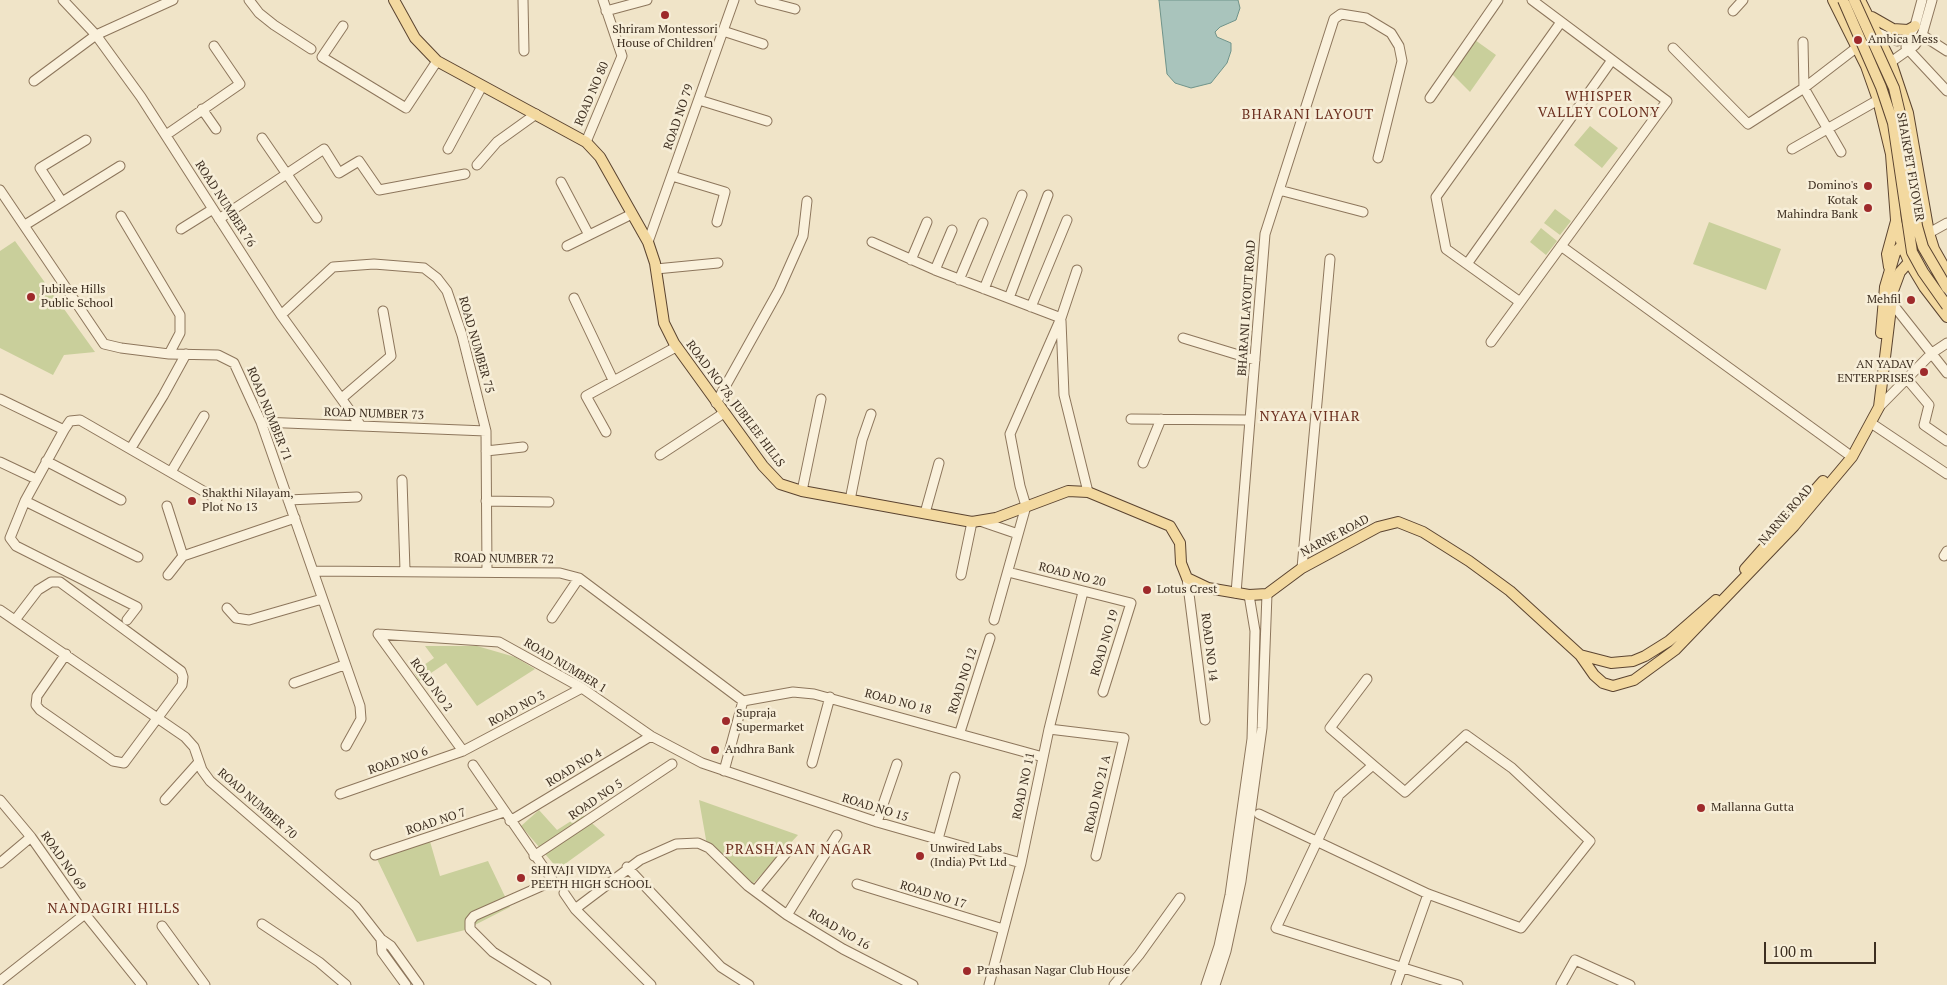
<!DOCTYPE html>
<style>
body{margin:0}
#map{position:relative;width:1947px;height:985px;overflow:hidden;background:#f0e4c8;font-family:"PT Serif",serif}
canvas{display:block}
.scale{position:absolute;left:1764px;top:942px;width:112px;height:22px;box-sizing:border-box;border:2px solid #3d2e20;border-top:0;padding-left:6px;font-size:15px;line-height:18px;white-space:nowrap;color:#3d2e20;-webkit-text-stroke:4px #f7eed8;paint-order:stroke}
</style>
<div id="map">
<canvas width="1947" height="985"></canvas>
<div class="scale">100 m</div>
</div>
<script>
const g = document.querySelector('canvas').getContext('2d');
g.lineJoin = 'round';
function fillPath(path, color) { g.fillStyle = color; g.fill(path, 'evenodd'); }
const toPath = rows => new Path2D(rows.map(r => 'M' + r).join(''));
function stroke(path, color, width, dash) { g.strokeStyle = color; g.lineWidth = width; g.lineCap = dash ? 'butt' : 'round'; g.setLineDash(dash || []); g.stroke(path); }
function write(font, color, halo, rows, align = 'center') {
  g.font = font + ' "PT Serif",serif'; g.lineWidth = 5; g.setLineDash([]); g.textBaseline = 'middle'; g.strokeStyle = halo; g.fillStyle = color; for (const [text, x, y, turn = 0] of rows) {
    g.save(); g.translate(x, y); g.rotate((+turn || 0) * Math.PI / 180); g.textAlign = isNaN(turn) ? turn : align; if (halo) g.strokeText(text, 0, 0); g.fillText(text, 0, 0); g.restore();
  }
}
fillPath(toPath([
 [1475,40,1496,55,1470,92,1452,74],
 [1590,126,1618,148,1602,168,1574,145],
 [1555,209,1571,221,1560,235,1544,223],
 [1709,222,1781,249,1766,290,1693,264],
 [1541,228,1557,241,1546,255,1530,242],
 [15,241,95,352,64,355,53,375,0,348,0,251],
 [425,646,477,646,515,657,535,669,477,706,446,663,419,681,414,672,434,658],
 [699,800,798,835,748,889,708,851],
 [539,810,557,830,582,814,605,835,558,869,521,826],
 [429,838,440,876,488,861,510,907,465,930,417,942,376,857]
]), '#c9cf9b');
const water = toPath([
 [1159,0,1238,0,1240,8,1236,20,1220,27,1215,32,1217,37,1231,43,1231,51,1227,63,1211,83,1191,88,1175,83,1167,74,1159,0]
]);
fillPath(water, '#a9c4bc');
stroke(water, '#6f938a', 1);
const minor = toPath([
 [63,0,96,35,141,97,281,315,361,426],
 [249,0,259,13,274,25,311,49],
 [523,0,524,51],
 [760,0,795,9],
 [606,11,647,0],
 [1733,11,1743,0],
 [343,26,322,57,406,108,437,61],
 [723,31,763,44],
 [1878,33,1897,41,1909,37,1915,26,1922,0],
 [1922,35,1947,51],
 [1803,42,1804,88,1841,152],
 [1906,47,1947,91],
 [1673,48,1748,124,1804,88,1856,48],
 [1891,62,1915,45,1922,35,1932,0],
 [34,81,96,35,173,0],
 [1430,98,1498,0],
 [699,100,767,121],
 [202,109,216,129],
 [166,135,240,84,214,46],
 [262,138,317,218],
 [586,142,622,56,603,0],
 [448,149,482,86],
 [1792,149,1878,100],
 [477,165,497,142,536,114],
 [672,176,725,192,717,222],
 [561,182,589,235],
 [0,190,104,344,121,348,169,354,218,355,234,363,261,422,360,706,361,719,346,746],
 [1279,190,1363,212],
 [62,202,40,168,86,140],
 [121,216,180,315,180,333,169,354],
 [219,219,324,149,339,173,359,161,379,190,465,174],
 [25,225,120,166],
 [181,229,213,209],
 [1929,233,1947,223],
 [648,242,734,0],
 [872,242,935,270,1061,318],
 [567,246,632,214],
 [1561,246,1848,454],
 [911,260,927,222],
 [1467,264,1612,60],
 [656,269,718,263],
 [935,270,952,230],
 [959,280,983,223],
 [984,289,1022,195],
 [574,298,613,380],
 [1009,298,1048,195],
 [1520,302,1446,249,1436,197,1561,22],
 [1891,302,1947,373],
 [1031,307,1067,220],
 [281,315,333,267,374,264,424,268,437,278,447,291,462,335,486,431,487,571],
 [1061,321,1064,395,1088,492],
 [1183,338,1255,360],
 [1491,342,1667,101,1532,0],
 [1907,379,1929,405,1924,425,1947,441],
 [342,398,391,356,383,311],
 [0,399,64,430,70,421,80,420,217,499],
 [716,403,779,290,803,236,807,201],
 [1879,407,1932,353,1947,343],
 [1131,419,1250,420],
 [261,422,486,431],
 [1871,423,1947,474],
 [64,430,25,501,10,538,16,546,137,607,127,620],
 [606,432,586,396,676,347],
 [131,448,163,396,186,354],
 [486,451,523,447],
 [660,455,724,413],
 [46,461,121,500],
 [0,462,36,479],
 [1143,463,1161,419],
 [171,472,204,416],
 [402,480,405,570],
 [802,491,821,399],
 [288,500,357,497],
 [850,500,862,440,871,414],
 [25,501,138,557],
 [486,501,549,502],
 [167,506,183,556,295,518],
 [925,513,939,463],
 [980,521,1018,534],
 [1944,556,1947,551],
 [1302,568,1330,259],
 [313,571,560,573,579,578,743,701],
 [1008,572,1131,603,1103,692],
 [168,575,183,556],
 [961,575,972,522],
 [1187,578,1205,720],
 [1236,593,1265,234,1334,19,1341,14,1366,18,1391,33,1399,46,1402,61,1378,158],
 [227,608,236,618,249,620,322,599],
 [0,610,185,737,194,747,202,770,210,781,356,907,381,939,382,952,406,985],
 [552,618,579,578],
 [15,620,38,590,51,582,60,582,181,671,183,677,182,685,124,763,113,761,40,710,36,705,37,696,66,654],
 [994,620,1026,506,1020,486,1010,434,1061,318,1077,270],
 [378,634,499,642,582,688,651,736,702,763,877,822,1021,863],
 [378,634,463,751],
 [1367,679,1330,728,1373,765,1339,795,1276,928,1458,985],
 [294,683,344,665],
 [743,701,793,692,814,694,1043,757],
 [1049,729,1124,738,1096,856],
 [960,732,990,638],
 [812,763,830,697],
 [473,765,553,881,474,916,470,921,470,929,493,952,546,985],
 [724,771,743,701],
 [340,794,463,751,582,688],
 [0,800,31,837,85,914,142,985],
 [165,800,199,762],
 [1259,814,1428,894,1521,928,1590,841,1512,768,1466,735,1405,792,1373,765],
 [510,821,651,736],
 [877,822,897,764],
 [938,839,955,777],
 [375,855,504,812],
 [534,856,672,764],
 [0,863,31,837],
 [627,867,721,967,749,985],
 [857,884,1003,929],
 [755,891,787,852],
 [564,893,575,909,651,985],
 [575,909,640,860,676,844,698,843,709,848,748,886,787,915,843,949,913,985],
 [787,915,837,835],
 [262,924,319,962,346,985],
 [162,926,205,985],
 [381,939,391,946,419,985],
 [0,981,85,914],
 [989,985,1021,863,1049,729,1083,592],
 [1114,985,1139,955,1180,898],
 [1206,985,1219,946,1230,895,1252,739,1255,631,1249,595],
 [1215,985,1226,951,1241,881,1258,757,1262,728,1267,594],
 [1396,985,1428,894],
 [1561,985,1575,960,1630,985]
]);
const major = toPath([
 [394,0,415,38,437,61,586,142,600,157,648,242,655,263,664,323,674,343,763,466,780,484,802,491,972,522,996,518,1068,491,1088,492,1170,526,1180,543,1181,563,1187,578,1208,588,1249,595,1267,594,1302,568,1378,527,1398,522,1423,532,1469,561,1510,591,1580,655,1594,675,1603,683,1613,686,1634,680,1675,650,1794,526,1852,457,1879,407,1893,291,1900,272,1909,262],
 [1833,0,1866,66,1878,100,1891,154,1896,220,1902,245,1909,262,1924,287,1947,317],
 [1860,0,1891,62,1908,113,1929,233,1934,249,1947,272],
 [1872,17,1893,29,1908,30,1915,26],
 [1889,267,1887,254,1896,221],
 [1881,333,1885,287,1895,253,1902,245,1929,233],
 [1745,569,1823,481],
 [1580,655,1611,663,1633,661,1645,656,1669,641,1716,600]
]);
stroke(minor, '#8d765c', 11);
stroke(major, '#5b4430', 12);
stroke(minor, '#faf1dc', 9);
stroke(major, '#f3d9a0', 10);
const majorBridge = toPath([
 [1843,0,1881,87,1893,123,1912,252,1923,272,1947,306],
 [1854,0,1894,88,1902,122,1917,226,1923,247,1947,288]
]);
stroke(majorBridge, '#5b4430', 12, []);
stroke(majorBridge, '#f3d9a0', 10);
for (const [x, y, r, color] of [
 [665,15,5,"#9e2a2b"],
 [1858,40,5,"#9e2a2b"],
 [1868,186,5,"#9e2a2b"],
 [1868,208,5,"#9e2a2b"],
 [31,297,5,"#9e2a2b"],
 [1911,300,5,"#9e2a2b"],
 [1924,372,5,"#9e2a2b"],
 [192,501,5,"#9e2a2b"],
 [1147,590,5,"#9e2a2b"],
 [726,721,5,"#9e2a2b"],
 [715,750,5,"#9e2a2b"],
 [1701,808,5,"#9e2a2b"],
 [920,856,5,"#9e2a2b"],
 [521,878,5,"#9e2a2b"],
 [967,971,5,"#9e2a2b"]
]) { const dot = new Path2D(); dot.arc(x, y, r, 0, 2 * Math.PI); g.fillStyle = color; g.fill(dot); stroke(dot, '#f7eed8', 2); }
write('12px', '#3d2e20', '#f7eed8', [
 ["Shriram Montessori",665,30,"center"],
 ["House of Children",665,44,"center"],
 ["Ambica Mess",1868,40],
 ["Domino's",1858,186,"right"],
 ["Kotak",1858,201,"right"],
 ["Mahindra Bank",1858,215,"right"],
 ["Jubilee Hills",41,290],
 ["Public School",41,304],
 ["Mehfil",1901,300,"right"],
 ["AN YADAV",1914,365,"right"],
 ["ENTERPRISES",1914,379,"right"],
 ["Shakthi Nilayam,",202,494],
 ["Plot No 13",202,508],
 ["Lotus Crest",1157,590],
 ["Supraja",736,714],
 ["Supermarket",736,728],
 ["Andhra Bank",725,750],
 ["Mallanna Gutta",1711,808],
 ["Unwired Labs",930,849],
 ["(India) Pvt Ltd",930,863],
 ["SHIVAJI VIDYA",531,871],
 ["PEETH HIGH SCHOOL",531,885],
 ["Prashasan Nagar Club House",977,971]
], 'left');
write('12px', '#3d2e20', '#f7eed8', [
 ["ROAD NO 80",592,94,-67],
 ["ROAD NO 79",679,117,-71],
 ["SHAIKPET FLYOVER",1910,167,80],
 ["ROAD NUMBER 76",225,204,57],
 ["BHARANI LAYOUT ROAD",1247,308,-86],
 ["ROAD NUMBER 75",476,345,74],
 ["ROAD NO 78, JUBILEE HILLS",735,404,53],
 ["ROAD NUMBER 71",269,414,68],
 ["ROAD NUMBER 73",374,414,2],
 ["NARNE ROAD",1786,515,-49],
 ["NARNE ROAD",1335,536,-28],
 ["ROAD NUMBER 72",504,559,1],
 ["ROAD NO 20",1072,575,14],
 ["ROAD NO 19",1105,643,-73],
 ["ROAD NO 14",1209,647,83],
 ["ROAD NUMBER 1",565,666,31],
 ["ROAD NO 12",963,681,-72],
 ["ROAD NO 2",431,685,54],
 ["ROAD NO 18",898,702,15],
 ["ROAD NO 3",517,709,-28],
 ["ROAD NO 6",398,761,-19],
 ["ROAD NO 4",574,768,-31],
 ["ROAD NO 11",1024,786,-78],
 ["ROAD NO 21 A",1098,794,-77],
 ["ROAD NO 5",596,800,-34],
 ["ROAD NUMBER 70",257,804,41],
 ["ROAD NO 15",875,808,17],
 ["ROAD NO 7",436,822,-18],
 ["ROAD NO 69",63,861,55],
 ["ROAD NO 17",933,895,17],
 ["ROAD NO 16",839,930,30]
]);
g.letterSpacing = '1px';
write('14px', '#6b2e1e', '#f7eed8', [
 ["WHISPER",1599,97],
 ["VALLEY COLONY",1599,113],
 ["BHARANI LAYOUT",1308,115],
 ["NYAYA VIHAR",1310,417],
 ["PRASHASAN NAGAR",799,850],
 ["NANDAGIRI HILLS",114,909]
]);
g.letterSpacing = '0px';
</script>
